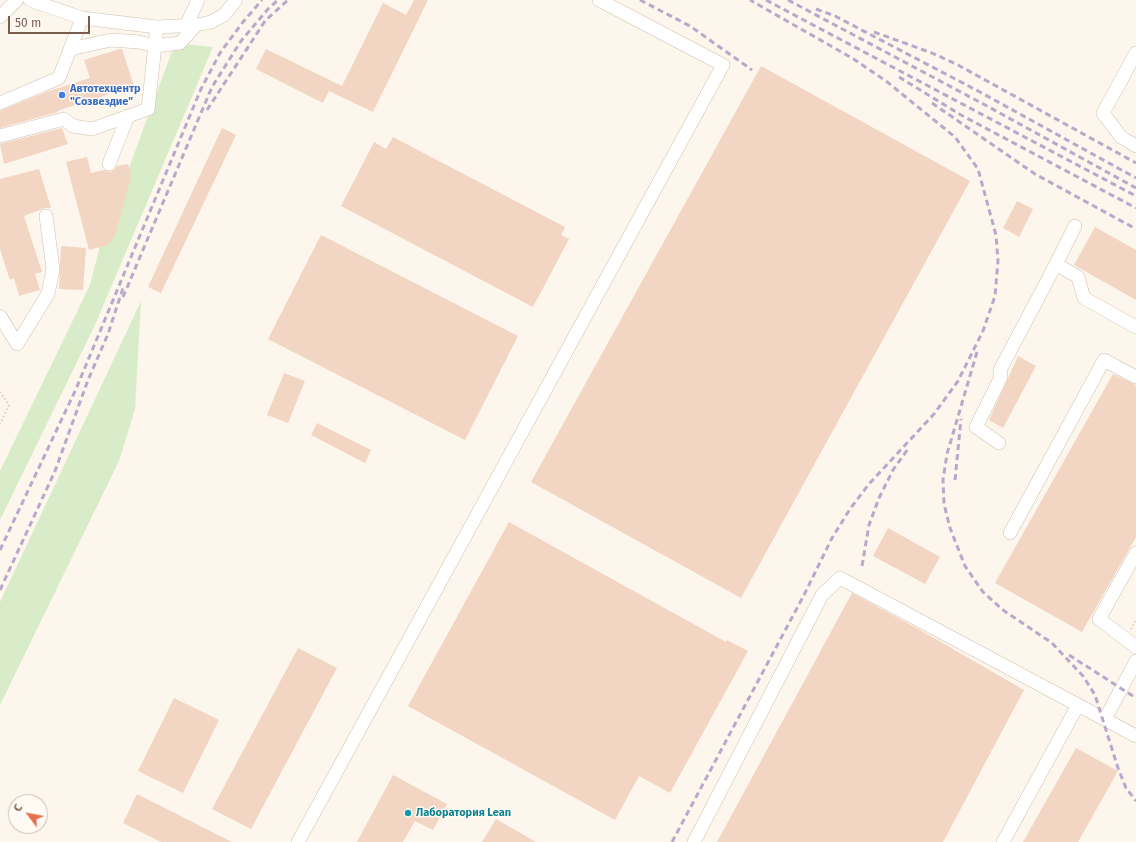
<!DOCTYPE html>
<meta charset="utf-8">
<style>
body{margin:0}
#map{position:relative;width:1136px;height:842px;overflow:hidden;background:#fdf6ec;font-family:"Fira Sans",sans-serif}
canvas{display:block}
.north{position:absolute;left:8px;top:794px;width:40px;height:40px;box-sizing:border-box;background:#fffaf3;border:1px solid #cabbb1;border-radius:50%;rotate:302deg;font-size:11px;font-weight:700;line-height:16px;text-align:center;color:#7a5c4d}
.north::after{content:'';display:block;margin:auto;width:14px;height:18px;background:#e76f51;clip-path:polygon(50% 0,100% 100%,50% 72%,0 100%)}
.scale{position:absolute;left:8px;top:16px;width:82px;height:18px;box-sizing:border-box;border:2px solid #7a5c4d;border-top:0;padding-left:5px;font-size:12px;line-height:14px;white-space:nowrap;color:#7a5c4d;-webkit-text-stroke:3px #fffaf3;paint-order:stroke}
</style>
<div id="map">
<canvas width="1136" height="842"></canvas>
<div class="north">С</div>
<div class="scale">50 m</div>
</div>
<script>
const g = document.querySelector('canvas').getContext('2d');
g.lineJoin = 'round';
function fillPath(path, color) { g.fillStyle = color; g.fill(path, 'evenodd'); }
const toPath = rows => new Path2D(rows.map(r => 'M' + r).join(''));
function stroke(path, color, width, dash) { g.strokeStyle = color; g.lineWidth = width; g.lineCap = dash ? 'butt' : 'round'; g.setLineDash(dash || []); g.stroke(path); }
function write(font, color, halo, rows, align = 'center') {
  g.font = font + ' "Fira Sans",sans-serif'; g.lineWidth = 3; g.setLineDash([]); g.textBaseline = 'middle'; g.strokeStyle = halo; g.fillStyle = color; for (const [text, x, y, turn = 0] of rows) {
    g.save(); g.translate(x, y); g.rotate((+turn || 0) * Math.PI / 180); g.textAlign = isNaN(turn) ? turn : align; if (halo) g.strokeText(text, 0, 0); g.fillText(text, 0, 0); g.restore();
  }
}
fillPath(toPath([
 [175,43,213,47,95,325,0,520,0,471,90,285,116,183,123,184],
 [141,301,135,409,119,461,0,705,0,602]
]), '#d8ecc9');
fillPath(toPath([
 [414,0,428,0,373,112,329,91,323,103,256,69,266,49,342,86,383,3,406,15],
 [120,49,122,49,134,86,57,111,58,112,0,128,0,111,46,92,90,78,84,60],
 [761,66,970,181,741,598,531,482],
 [62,128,68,144,4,164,0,144],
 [222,128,236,135,161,293,148,287],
 [393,137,565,227,561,235,569,239,533,307,341,206,374,142,386,149],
 [87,157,91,173,104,170,111,172,117,166,128,164,131,176,115,236,108,245,89,250,66,162],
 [39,169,51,208,45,208,24,216,42,272,35,274,40,290,19,296,14,278,10,280,0,249,0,179],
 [1017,201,1033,209,1019,237,1003,228],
 [1095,227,1136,250,1136,300,1074,265],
 [321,235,518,336,465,440,268,339],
 [61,246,86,248,83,290,59,289],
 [1018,356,1036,366,1003,428,989,420],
 [284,373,305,381,288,423,267,415],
 [1113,374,1136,385,1136,537,1082,632,995,583],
 [317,423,371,450,365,463,311,435],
 [509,522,726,642,727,640,748,651,670,793,639,776,615,820,408,706],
 [888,528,940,557,925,584,873,556],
 [852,593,920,630,1024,690,943,842,717,842],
 [298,648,337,668,251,829,212,809],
 [174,698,219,720,183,793,138,771],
 [1076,748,1118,771,1078,842,1023,842],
 [393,775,447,804,433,830,415,821,403,842,357,842],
 [137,794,232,842,161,842,123,823],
 [496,819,536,842,482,842]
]), '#f3d5c3');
const minor = toPath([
 [30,0,82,18,157,27,196,25,211,22,224,15,236,0],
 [0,17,17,0],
 [186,26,198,0],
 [70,49,111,40,139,42,155,46,180,43,196,25],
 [1136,53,1103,113,1121,137,1136,146],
 [0,103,59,78,82,18],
 [0,136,64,119,73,126,92,129,148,109,157,27],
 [109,164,128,116],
 [1075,226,1056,264,1078,277,1084,298,1136,327],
 [0,316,17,344,48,294,53,269,46,216],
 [999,443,976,427,1001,377,1000,370,1056,264],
 [1010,533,1104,360,1136,377],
 [1136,553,1099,619,1136,647],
 [1105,719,1136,661],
 [298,842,723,65,599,0],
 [694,842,822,595,840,578,1078,705],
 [1003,842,1078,705,1136,736]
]);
stroke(minor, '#d1beb0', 14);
stroke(toPath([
 [0,392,9,405,0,424],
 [1131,629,1136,620]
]), '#d9b8a5', 2, [1, 3]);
stroke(minor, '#fff', 13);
stroke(toPath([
 [640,0,690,26,752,70],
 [766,0,1136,196],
 [788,0,987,106,1136,188],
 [816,9,835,16,980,92,1136,178],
 [874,32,932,53,958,65,1136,163],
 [899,77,961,115,1136,208],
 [932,103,1035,174,1136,229],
 [207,110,265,21,288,0],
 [123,297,212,87,241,41,268,9,278,0],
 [977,352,947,454,943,480,944,504,950,528,965,566,983,592,1003,610,1052,643,1083,676,1095,695,1118,768,1126,788,1136,801],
 [955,480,961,419],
 [0,550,76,389,201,89,220,53,243,22,262,0],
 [862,566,869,525,879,498,893,470,908,449],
 [0,590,55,471,88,380,108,334,123,288],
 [1069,655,1136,698],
 [672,842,804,595,832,538,850,509,869,484,934,414,958,381,983,331,995,296,998,261,996,235,978,169,955,137,886,81,852,58,750,0]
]), '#b9a8c9', 3, [6, 4]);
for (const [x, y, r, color] of [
 [62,95,4,"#3f7fe0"],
 [408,813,4,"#0f9aa8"]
]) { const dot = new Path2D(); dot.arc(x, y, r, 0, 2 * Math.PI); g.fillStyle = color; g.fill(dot); stroke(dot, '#fffaf3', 1.5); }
write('bold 11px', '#366cbe', '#fffaf3', [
 ["Автотехцентр",70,89],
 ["\"Созвездие\"",70,102]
], 'left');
write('bold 11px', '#0d838f', '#fffaf3', [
 ["Лаборатория Lean",416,813]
], 'left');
</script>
